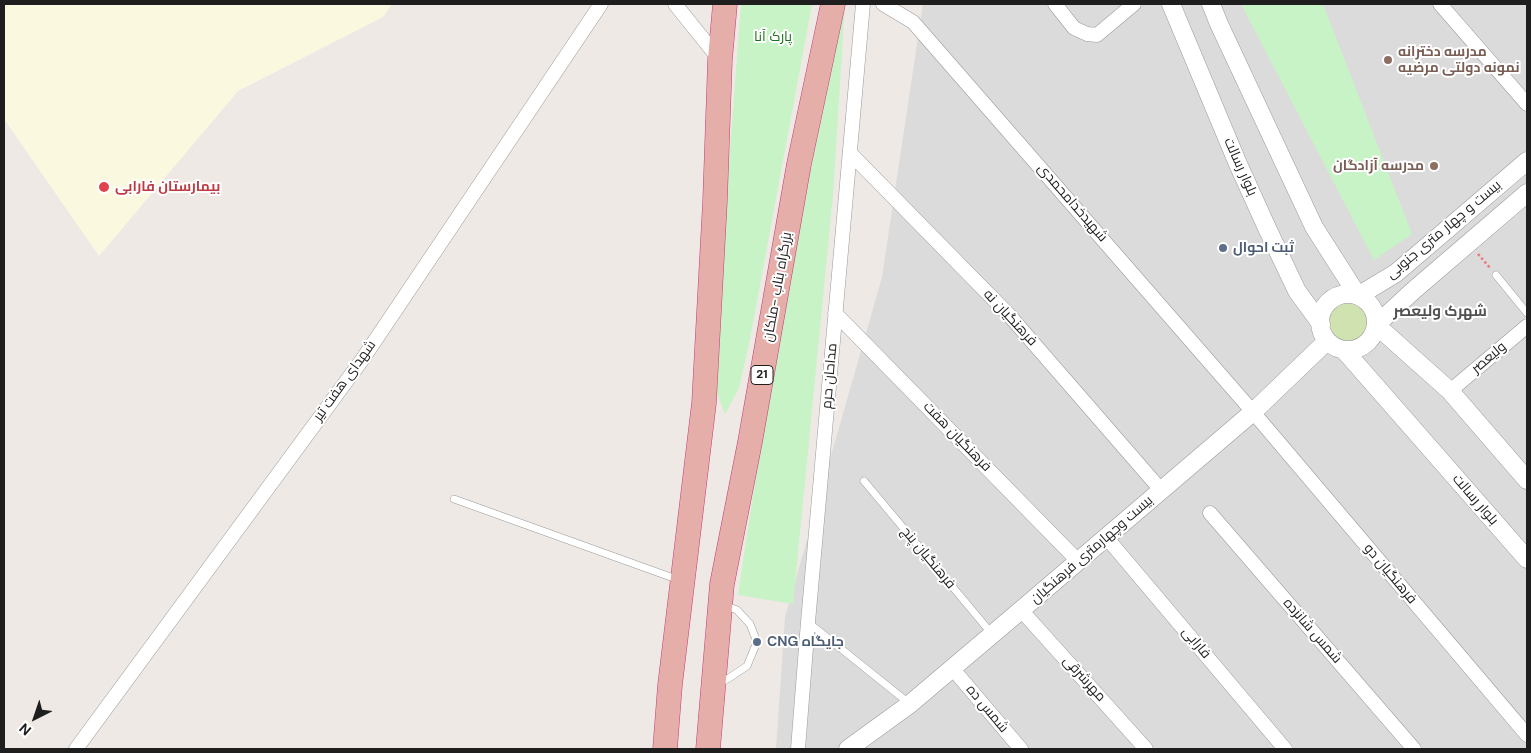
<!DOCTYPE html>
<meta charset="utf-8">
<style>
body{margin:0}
#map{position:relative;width:1531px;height:753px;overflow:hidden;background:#eee9e5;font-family:"DM Sans",sans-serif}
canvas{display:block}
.frame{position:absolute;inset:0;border:5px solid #1e1e1e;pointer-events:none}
.north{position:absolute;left:10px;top:693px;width:50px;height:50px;-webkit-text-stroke:4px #fff;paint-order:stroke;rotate:221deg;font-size:14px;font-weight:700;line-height:20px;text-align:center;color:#1e1e1e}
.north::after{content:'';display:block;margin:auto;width:18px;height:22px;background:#1e1e1e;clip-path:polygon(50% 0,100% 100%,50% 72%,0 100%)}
</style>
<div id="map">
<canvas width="1531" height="753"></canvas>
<div class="frame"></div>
<div class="north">N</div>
</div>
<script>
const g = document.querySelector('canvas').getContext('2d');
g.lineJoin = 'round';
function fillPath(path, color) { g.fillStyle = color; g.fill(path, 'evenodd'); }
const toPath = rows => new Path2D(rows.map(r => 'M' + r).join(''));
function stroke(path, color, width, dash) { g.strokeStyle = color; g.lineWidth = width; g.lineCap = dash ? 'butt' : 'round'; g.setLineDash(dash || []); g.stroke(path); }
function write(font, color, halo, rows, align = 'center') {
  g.font = font + ' "DM Sans",Cairo,sans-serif'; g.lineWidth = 4; g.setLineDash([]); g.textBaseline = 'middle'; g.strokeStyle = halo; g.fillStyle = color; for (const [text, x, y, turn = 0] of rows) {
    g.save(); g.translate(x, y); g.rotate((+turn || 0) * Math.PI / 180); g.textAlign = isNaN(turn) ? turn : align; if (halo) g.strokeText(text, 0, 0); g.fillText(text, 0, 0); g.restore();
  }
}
fillPath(toPath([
 [923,4,1527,4,1527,749,776,749,785,617,882,277]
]), '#dcdbdb');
fillPath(toPath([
 [4,4,392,4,383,17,238,91,99,256,4,119]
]), '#fbf8e0');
fillPath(toPath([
 '1327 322a21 21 0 1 1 42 0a21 21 0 1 1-42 0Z'
]), '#cfe2b0');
fillPath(toPath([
 [741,4,812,4,750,339,739,388,725,414,716,391,728,175],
 [840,4,845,4,833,195,793,604,738,595,778,328],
 [1248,4,1323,4,1412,234,1374,260,1242,6]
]), '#c8f3c6');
const service = toPath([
 [1496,275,1527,313],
 [864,481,992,634],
 [454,499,679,580],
 [809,623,910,704],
 [719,683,729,678,747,666,757,642,750,624,737,610,724,605]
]);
const minor = toPath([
 [675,4,720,60],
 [883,4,913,22,1253,412,1527,735],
 [1055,4,1074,28,1087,34,1097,35,1134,4],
 [1440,4,1527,104],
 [850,153,1009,315,1161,490],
 [835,313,1078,561],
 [1450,391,1527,326],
 [1210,513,1414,749],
 [1106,537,1285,749],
 [1021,610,1146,749],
 [952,668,1021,749],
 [76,749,362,360,601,4],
 [798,749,808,622,863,4]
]);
const tertiary = toPath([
 [1171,4,1238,164,1267,228,1297,291,1321,324],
 [1211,4,1219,24,1314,227,1358,296,1396,273,1527,161],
 [1527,193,1414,290,1376,325,1450,391,1527,480],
 '1320 322a28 28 0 1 1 56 0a28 28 0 1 1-56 0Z',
 [1344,350,1527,559],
 [848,749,910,704,1021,610,1253,412,1327,341]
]);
const trunk = toPath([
 [665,749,670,685,704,403,715,201,720,60,725,4],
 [708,749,722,584,750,442,799,164,833,4]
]);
stroke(service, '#9b9b9b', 8);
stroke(minor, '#9b9b9b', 15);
stroke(tertiary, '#9b9b9b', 19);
stroke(trunk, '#c6387a', 25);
stroke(toPath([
 [1478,254,1491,269]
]), '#ea797c', 2.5, [2.5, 2.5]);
stroke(service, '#fff', 7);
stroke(minor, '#fff', 14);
stroke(tertiary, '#fff', 18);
stroke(trunk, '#e6aea8', 24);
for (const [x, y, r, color] of [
 [1388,60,5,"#8d6e63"],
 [1434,166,5,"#8d6e63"],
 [104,187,6,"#e0444e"],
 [1223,248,5,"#5c6f8a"],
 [757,642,5,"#5c6f8a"]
]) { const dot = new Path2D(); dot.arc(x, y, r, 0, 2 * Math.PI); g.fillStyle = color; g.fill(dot); stroke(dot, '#fff', 2); }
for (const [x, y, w] of [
 [762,375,22]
]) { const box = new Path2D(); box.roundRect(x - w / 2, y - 9.5, w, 19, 4); g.fillStyle = '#fff'; g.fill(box); stroke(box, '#1e1e1e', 1); }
write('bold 12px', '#1e1e1e', null, [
 ["21",762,375]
]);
write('14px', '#1b7018', '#fff', [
 ["پارک آنا",773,37]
]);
write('bold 14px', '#785e54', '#fff', [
 ["مدرسه دخترانه",1398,52],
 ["نمونه دولتی مرضیه",1398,68],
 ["مدرسه آزادگان",1424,166,"right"]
], 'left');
write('14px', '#1e1e1e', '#fff', [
 ["بلوار رسالت",1240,167,66],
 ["شهیدخدامحمدی",1072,203,49],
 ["بیست و چهار متری جنوبی",1444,230,-40],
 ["بزرگراه بناب -ملکان",778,287,-80],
 ["فرهنگیان نه",1010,318,47],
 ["ولیعصر",1489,358,-40],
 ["مداحان حرم",830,376,-85],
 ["شهدای هفت تیر",345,381,-54],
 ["فرهنگیان هفت",957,437,46],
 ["بلوار رسالت",1475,500,49],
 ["بیست وچهارمتری فرهنگیان",1092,550,-41],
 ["فرهنگیان پنج",928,558,50],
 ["فرهنگیان دو",1390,574,50],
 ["شمس شانزده",1312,631,49],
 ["فارابی",1196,643,50],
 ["مهرشرقی",1084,679,48],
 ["شمس ده",987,709,50]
]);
write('bold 14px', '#be3a42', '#fff', [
 ["بیمارستان فارابی",115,187]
], 'left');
write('bold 14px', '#4e5e75', '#fff', [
 ["ثبت احوال",1233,248],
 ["CNG جایگاه",767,642]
], 'left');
write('bold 15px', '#515151', '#fff', [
 ["شهرک ولیعصر",1440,312]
]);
</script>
